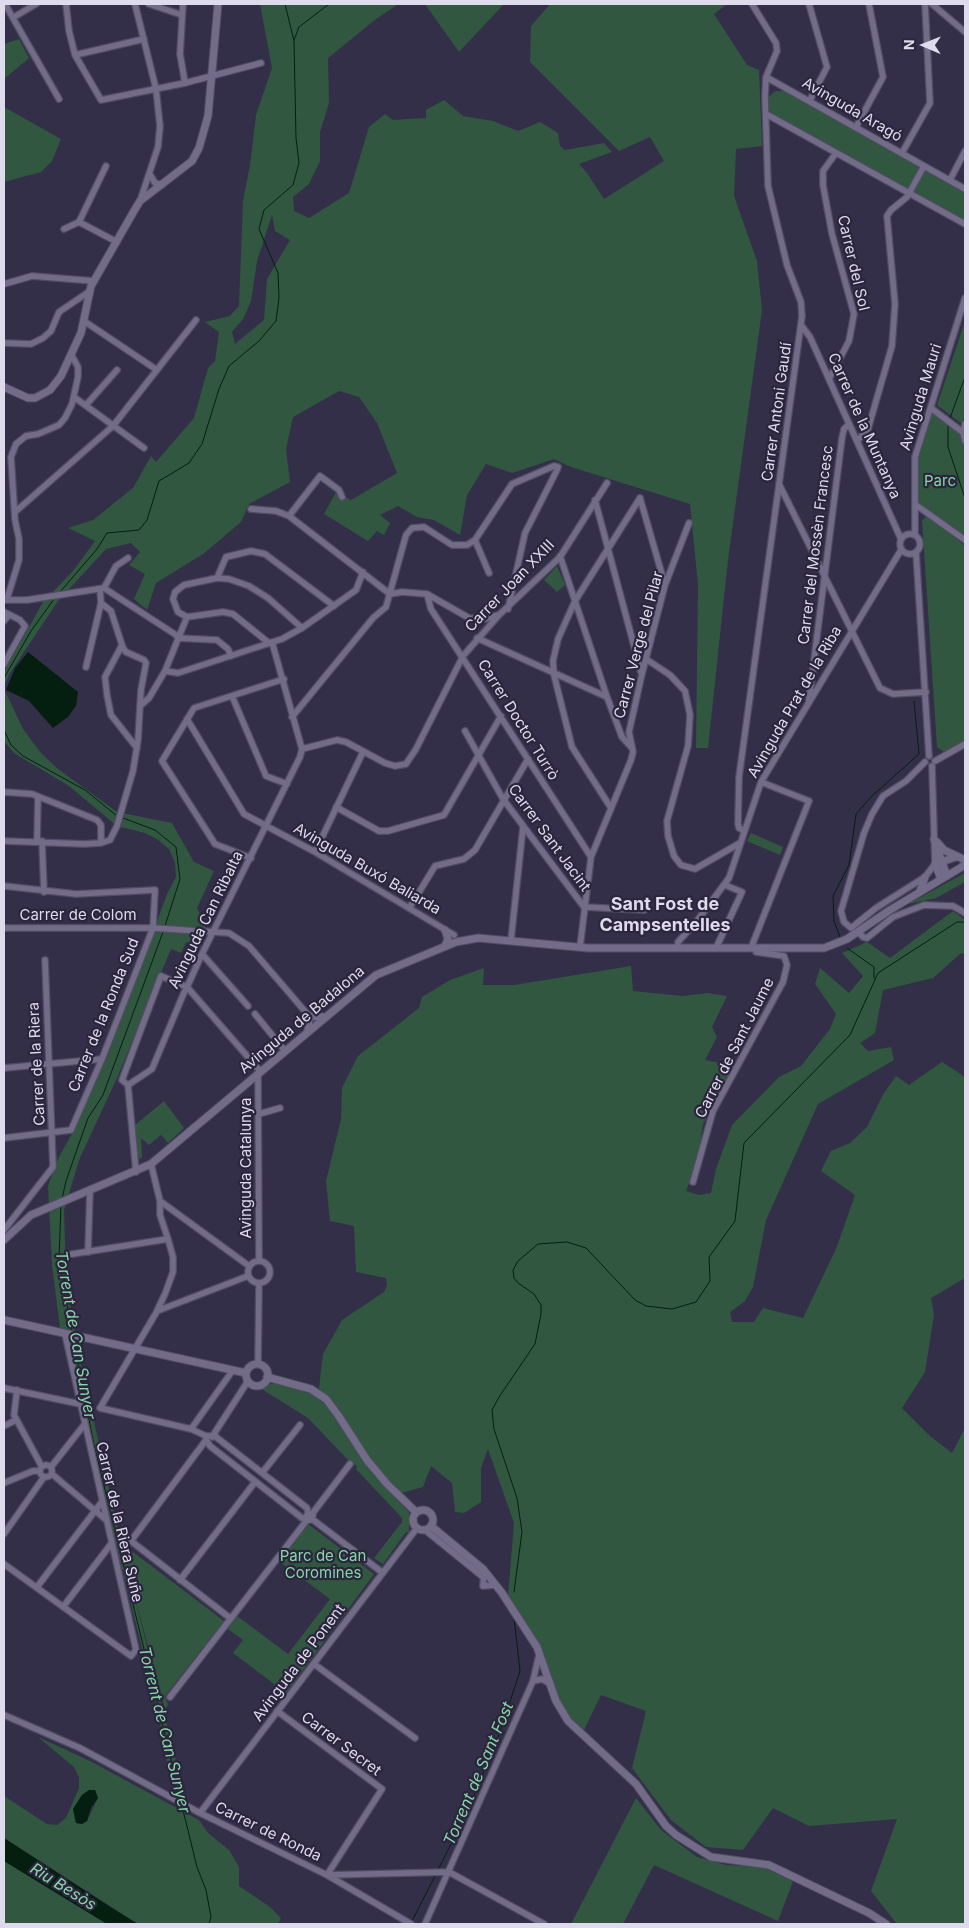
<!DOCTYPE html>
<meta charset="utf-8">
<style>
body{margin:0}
#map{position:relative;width:969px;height:1928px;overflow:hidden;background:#342f49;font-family:Inter,sans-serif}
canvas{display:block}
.frame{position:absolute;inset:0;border:5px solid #dedbec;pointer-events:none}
.north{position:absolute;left:899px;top:20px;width:50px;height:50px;-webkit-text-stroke:4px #2b253e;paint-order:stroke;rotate:271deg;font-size:14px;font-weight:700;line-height:20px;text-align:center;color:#dedbec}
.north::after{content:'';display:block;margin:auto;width:18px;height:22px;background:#dedbec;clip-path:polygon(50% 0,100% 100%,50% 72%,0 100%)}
</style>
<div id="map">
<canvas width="969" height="1928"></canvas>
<div class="frame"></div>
<div class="north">N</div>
</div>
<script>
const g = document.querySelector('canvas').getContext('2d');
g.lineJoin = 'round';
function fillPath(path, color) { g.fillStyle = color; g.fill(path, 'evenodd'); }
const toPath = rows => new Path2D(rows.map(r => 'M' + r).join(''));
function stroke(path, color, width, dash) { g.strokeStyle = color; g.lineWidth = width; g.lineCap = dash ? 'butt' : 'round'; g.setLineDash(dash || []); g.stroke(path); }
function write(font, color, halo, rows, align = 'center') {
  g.font = font + ' Inter,sans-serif'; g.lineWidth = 4.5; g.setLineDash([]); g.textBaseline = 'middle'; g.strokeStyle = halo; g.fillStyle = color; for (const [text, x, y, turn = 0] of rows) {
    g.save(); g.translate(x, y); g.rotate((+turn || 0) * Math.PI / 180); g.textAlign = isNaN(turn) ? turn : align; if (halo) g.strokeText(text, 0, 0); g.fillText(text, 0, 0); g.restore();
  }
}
fillPath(toPath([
 [260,4,408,4,397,5,376,19,328,58,329,103,320,132,320,161,309,184,293,197,294,211,309,218,349,193,369,127,385,114,393,120,426,118,426,110,444,100,463,116,493,121,518,131,540,122,558,133,560,146,565,150,604,143,612,152,579,164,587,173,604,199,664,161,650,137,619,151,530,62,531,26,550,4,727,4,714,14,747,65,759,70,762,146,736,149,734,196,757,261,762,310,728,560,708,748,696,748,698,585,690,504,571,467,554,459,512,473,486,464,467,495,460,535,434,520,417,517,398,506,380,515,390,523,384,535,377,531,368,541,324,514,336,492,351,500,397,473,377,423,359,397,339,391,293,417,286,449,290,482,249,504,241,522,203,554,156,583,147,610,134,599,145,574,129,565,140,552,131,543,106,549,58,601,10,673,4,686,4,672,43,602,73,571,95,541,68,528,93,520,133,488,151,456,156,462,194,418,208,368,215,361,219,332,205,322,230,316,239,306,243,201,250,165,256,115,272,68],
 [272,215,275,231,290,240,267,279,264,320,235,344,232,332,243,319,251,301,257,261],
 [425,4,504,4,459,52],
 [19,39,29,58,4,79,4,44],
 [776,91,785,91,965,191,965,220,773,115,767,107,768,97],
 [4,107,61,139,52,161,41,172,4,182],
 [965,321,965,415,962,424,937,405],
 [931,408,963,432,965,441,965,540,916,505,915,457],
 [928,516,965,546,965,739,946,753,937,747,922,520],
 [557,566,565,585,557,592,544,580],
 [4,689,23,729,41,753,58,769,117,812,172,823,194,862,214,871,197,908,206,927,200,949,186,942,181,953,171,949,117,1078,79,1160,64,1210,66,1278,76,1341,118,1529,123,1525,130,1531,126,1538,129,1549,224,1621,165,1696,168,1705,165,1709,131,1583,185,1797,172,1790,159,1716,103,1492,68,1330,60,1328,52,1265,48,1186,58,1159,74,1130,109,1052,167,894,176,877,175,863,169,849,157,839,145,833,117,826,69,786,14,753,4,741],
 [751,833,783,847,780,855,747,841],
 [965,873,965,882,936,898,908,904],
 [953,911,965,920,965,954,961,953,933,978,883,990,875,1033,860,1043,868,1051,891,1047,894,1060,818,1104,766,1220,753,1287,745,1301,730,1312,732,1322,754,1322,763,1308,803,1318,836,1249,855,1195,821,1171,831,1151,850,1143,867,1127,884,1093,896,1076,909,1085,942,1062,962,1075,965,1078,965,1278,931,1298,934,1315,925,1372,902,1408,930,1436,952,1453,965,1428,965,1924,897,1924,871,1891,897,1819,809,1826,773,1808,743,1850,706,1847,671,1820,632,1768,646,1711,601,1695,583,1732,569,1718,559,1701,540,1646,508,1596,514,1523,488,1449,481,1468,481,1502,464,1513,455,1512,452,1483,431,1466,423,1487,401,1493,373,1464,339,1409,319,1388,323,1354,342,1320,384,1292,387,1286,386,1278,356,1272,354,1226,330,1221,326,1181,341,1119,342,1088,358,1056,419,1008,422,997,450,980,484,968,483,985,514,985,631,966,633,991,682,996,707,993,727,996,712,1027,717,1037,705,1060,736,1066,703,1124,697,1164,686,1191,699,1195,711,1193,716,1169,732,1125,779,1077,801,1066,830,1029,836,1014,815,984,820,968,849,993,863,976,842,953,867,942,890,958],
 [164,1101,184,1128,168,1143,161,1135,177,1121,149,1145,141,1138,142,1158,138,1159,135,1125],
 [275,1382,316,1394,327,1406,373,1474,409,1512,409,1533,406,1532,383,1564,374,1558,402,1522,402,1518,356,1469,357,1466,348,1460,308,1418,260,1388],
 [308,1524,374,1574,286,1693,233,1653,243,1640,228,1629,237,1616,288,1654,330,1599,280,1562],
 [38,1737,90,1761,199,1820,208,1833,229,1850,239,1867,239,1886,270,1907,281,1918,278,1924,138,1924,4,1838,4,1796,47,1824,57,1825,66,1818,79,1788,79,1777,74,1767],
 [89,1790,95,1790,98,1798,87,1821,82,1824,76,1823,73,1809,82,1795],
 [636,1798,661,1830,697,1857,726,1865,763,1867,793,1881,778,1921,654,1865,623,1924,571,1924],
 [4,1861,107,1924,4,1923]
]), '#315740');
fillPath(toPath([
 [28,652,78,692,76,706,68,717,53,728,29,701,6,690,15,668],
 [89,1790,95,1790,98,1798,91,1808,87,1821,82,1824,76,1823,73,1809,82,1795],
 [4,1838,115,1910,138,1924,107,1924,4,1861]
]), '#041f10');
stroke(toPath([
 [294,40,299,27,329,4],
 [950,418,965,377],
 [948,425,948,447,965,498],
 [60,592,97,549,107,533,139,530,147,520,159,481,189,463,202,444,219,389,229,366,259,341,276,321,279,298,278,273,259,229,264,210,293,185,299,163,296,138,294,41,285,4],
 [4,678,31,631,54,599],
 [4,730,11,745,23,756,85,790,117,816],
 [123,818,155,830,176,847,180,879,165,926],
 [840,937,834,921,833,896,849,865,856,814,872,796,919,754,914,701],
 [847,948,874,967,874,978],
 [62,1199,66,1181,88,1118,103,1095,163,932],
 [61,1205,59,1260,72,1332],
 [73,1339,94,1445,181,1800],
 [514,1592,522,1532,517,1498,494,1429,492,1410,499,1397,535,1344,541,1314,541,1305,534,1294,518,1283,514,1278,513,1270,518,1261,538,1244,567,1242,586,1248,635,1300,646,1306,672,1309,696,1302,710,1281,709,1257,735,1221,744,1143,850,1035,878,973,957,922,965,922],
 [182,1806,197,1867,206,1890,211,1917,209,1924],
 [438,1870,468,1810,500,1732,520,1671,514,1618],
 [412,1921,435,1876]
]), '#041f10', 1);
const minor = toPath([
 [5,4,59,99],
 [66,4,69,31,75,55,101,100,185,83,261,63],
 [135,4,156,89,160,126,158,147,140,201],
 [149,4,182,15],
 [183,4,180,54,185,83],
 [809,4,827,67,810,100],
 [932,4,965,32],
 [14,17,36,4],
 [75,55,144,39],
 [766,77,965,189],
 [766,114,965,224],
 [856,127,883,77,869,4],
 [902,153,930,103,925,4],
 [151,176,155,183,162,185],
 [950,180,965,151],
 [79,222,117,242],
 [64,229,79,222,106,166],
 [4,284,32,276,94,281],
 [84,321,157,370],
 [801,325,810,337,901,539],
 [4,343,31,344,43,338,51,331,59,312,90,291],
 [829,379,849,341,854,314,832,234,823,185,823,171,836,153],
 [74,397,144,448],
 [86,405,117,370],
 [931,408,965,434],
 [965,424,963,432,965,441],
 [857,441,868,429,892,346,895,304,887,216,891,210,907,197,924,166],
 [780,486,880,688,893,694,926,692],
 [640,498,665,585],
 [595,500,641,672],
 [916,505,965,540],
 [251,509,276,511,289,516,390,594],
 [15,512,113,426,196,320],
 [289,516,320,476,339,490,342,497],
 '900 544a10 10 0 1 1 20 0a10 10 0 1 1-20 0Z',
 [915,535,915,457,965,298],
 [475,540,489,573],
 [916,552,929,756],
 [560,556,607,697,622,737,632,748],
 [217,578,226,557,251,551,265,554,334,606],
 [104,588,176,635,178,638,217,640,228,649,231,656],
 [104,588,116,566,128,558],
 [390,594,402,592,427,594,469,618,485,619,498,615],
 [427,594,431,609,591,857],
 [7,599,19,560,19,539,15,520,11,457,16,444,26,436,38,434,59,425,65,418,72,404,78,377,78,367,71,354],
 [5,600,27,600,104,588],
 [4,612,20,620,25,626,4,664],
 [187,617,178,612,173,599,175,592,184,585,217,578,229,579,249,586,268,598,302,628],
 [187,617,223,612,233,614,269,643],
 [4,621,9,615],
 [477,638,607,697],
 [122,645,105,677,107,695,111,715,137,748],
 [646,659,670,675,685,691,690,715,688,746,667,821,668,836,674,856,681,865,695,869,740,843],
 [86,667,101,603,100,589],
 [165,671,178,673,282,639,302,628,356,590,363,572],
 [232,696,266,776,287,784],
 [809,700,842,438,844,429,849,424],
 [140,706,149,698,165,671,187,617],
 [292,717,373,618,386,607,406,535,412,528,424,527,452,545,467,545,475,540,512,484,554,466,558,467,557,470,525,533,508,609],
 [187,719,244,814,315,852,454,935],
 [465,731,503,799,584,907,644,910],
 [302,749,337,740,346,742,385,763,395,766,406,764,416,749,463,656,499,615,560,557,607,483],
 [935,761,965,744],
 [925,762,906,781,883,796,872,814,864,833,841,911,844,922,851,928,876,908,925,877,935,864,932,766],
 [4,792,32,794,97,820,101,825,101,843],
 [336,807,379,831,388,831,444,815,501,716],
 [611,808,572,747,554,675,553,661,558,639,575,601,640,498],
 [744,831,739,828,738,824,739,777,802,316,801,302,787,265,768,186,765,96,766,77,777,51,776,43,752,4],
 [4,841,85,844,101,843,110,840,117,826,133,771,138,740,141,690,146,663,144,660,126,652,123,648,111,611,101,603],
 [37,841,38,797],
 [42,841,44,892],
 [315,852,363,752],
 [251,858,215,844,162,761,194,708,284,679],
 [4,886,76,894,155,890,153,928,102,1059,71,1130,4,1138],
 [410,907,435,866,464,859,475,850,528,759],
 [4,928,153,928,229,933,249,946,309,1016],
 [858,932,863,937,867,938,893,917,924,905,953,906,965,913],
 [511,940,523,827],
 [678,946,678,942,697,921,729,878,761,782,901,550],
 [580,947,591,857,631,760,633,752,629,732,642,674,665,585,689,523],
 [716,948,742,892,725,885],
 [751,948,809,801,761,782],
 [202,954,248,1006],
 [255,1014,285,1051],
 [4,1068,102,1059],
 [261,1072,187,987,161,976,122,1080,128,1085,152,1069,183,995,187,987,202,954,300,757,302,749,272,642],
 [258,1075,259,1261],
 [128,1085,136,1172],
 [259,1114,280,1108],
 [693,1182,713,1111,783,982,787,965,784,956,756,952,756,948],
 [160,1201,249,1266],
 [4,1230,53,1167,45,960],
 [168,1239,173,1257,173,1272,165,1294,156,1313,100,1408,191,1429,206,1436],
 [88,1252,90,1190],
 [66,1255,168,1239,160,1215,160,1201,151,1164],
 '248 1272a11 11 0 1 1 22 0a11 11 0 1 1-22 0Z',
 [157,1311,248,1276],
 [258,1364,259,1284],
 [4,1388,80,1404],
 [17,1390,14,1415,42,1467],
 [4,1426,16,1420],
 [191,1429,233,1370],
 [211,1436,206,1436,206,1440,131,1541,230,1618],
 [211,1436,216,1437,307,1508,308,1513],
 [212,1437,248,1381],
 [207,1441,210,1446,302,1518,310,1520,313,1515,308,1513,306,1517],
 '40 1471a6 6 0 1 1 12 0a6 6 0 1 1-12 0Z',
 [51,1467,84,1425],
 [262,1473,300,1425],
 [52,1474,105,1519],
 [4,1483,33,1471,40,1471],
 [312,1514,350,1464],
 [312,1519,383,1573],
 [425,1530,483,1577],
 [4,1534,44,1477],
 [4,1564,131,1656,136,1650,65,1334],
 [484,1574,483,1586,495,1585],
 [180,1580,255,1482],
 [37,1587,101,1503],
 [63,1607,111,1544],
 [314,1664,415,1738],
 [533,1681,542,1679,549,1683],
 [170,1697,307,1520],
 [277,1711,382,1789,327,1875],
 [4,1715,80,1748,200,1813,327,1875,411,1924],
 [200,1813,417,1528],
 [327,1875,449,1872,544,1924],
 [425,1924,533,1681,539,1655]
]);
const tertiary = toPath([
 [4,387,28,398,35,398,50,390,61,376,81,333,91,286,134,211,140,201,192,161,199,148,208,116,218,4],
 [934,839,947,876],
 [937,842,944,850,965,860],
 [941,879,935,864,956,857],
 [920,891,925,877],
 [445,930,448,939,445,946],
 [308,1032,309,1016,325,1017],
 [4,1240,31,1215,151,1164,376,975,456,942,478,938,588,948,824,948,847,939,890,910,965,865],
 [4,1320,246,1373],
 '246 1375a11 11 0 1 1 22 0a11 11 0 1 1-22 0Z',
 [267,1377,311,1389,326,1399,338,1415,367,1460,387,1484,416,1512],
 '413 1520a10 10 0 1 1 20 0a10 10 0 1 1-20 0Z',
 [431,1526,483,1569,502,1593,537,1647,556,1701,568,1721,636,1784,666,1826,676,1835,711,1857,769,1865,869,1913,886,1924]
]);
stroke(minor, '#524d63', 8);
stroke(tertiary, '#524d63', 9);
stroke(minor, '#726c89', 5.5);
stroke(tertiary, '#726c89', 7);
write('15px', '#dedbec', '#2b253e', [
 ["Avinguda Aragó",852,110,30],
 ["Carrer del Sol",853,263,77],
 ["Avinguda Mauri",921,397,-73],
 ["Carrer Antoni Gaudí",777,412,-82],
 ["Carrer de la Muntanya",864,426,66],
 ["Carrer del Mossèn Francesc",816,545,-83],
 ["Carrer Joan XXIII",510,586,-46],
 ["Carrer Verge del Pilar",639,645,-75],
 ["Avinguda Prat de la Riba",795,702,-60],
 ["Carrer Doctor Turrò",518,720,58],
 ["Carrer Sant Jacint",549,838,54],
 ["Avinguda Buxó Baliarda",367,869,30],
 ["Carrer de Colom",78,915],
 ["Avinguda Can Ribalta",206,920,-64],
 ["Carrer de la Ronda Sud",104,1015,-68],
 ["Avinguda de Badalona",302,1020,-40],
 ["Carrer de Sant Jaume",735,1048,-63],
 ["Carrer de la Riera",37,1064,-93],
 ["Avinguda Catalunya",246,1168,-90],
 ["Carrer de la Riera Suñe",119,1522,77],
 ["Avinguda de Ponent",299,1663,-53],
 ["Carrer Secret",341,1744,37],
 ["Carrer de Ronda",268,1832,26]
]);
write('15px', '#88d7a6', '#2b253e', [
 ["Parc",940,481],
 ["Parc de Can",323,1556],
 ["Coromines",323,1573]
]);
write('italic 16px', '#87d6a5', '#2b253e', [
 ["Torrent de Can Sunyer",75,1335,80],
 ["Torrent de Can Sunyer",164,1730,76],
 ["Torrent de Sant Fost",479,1774,-67],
 ["Riu Besòs",63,1887,32]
]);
write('bold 18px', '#dedbec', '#2b253e', [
 ["Sant Fost de",665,905],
 ["Campsentelles",665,926]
]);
</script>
